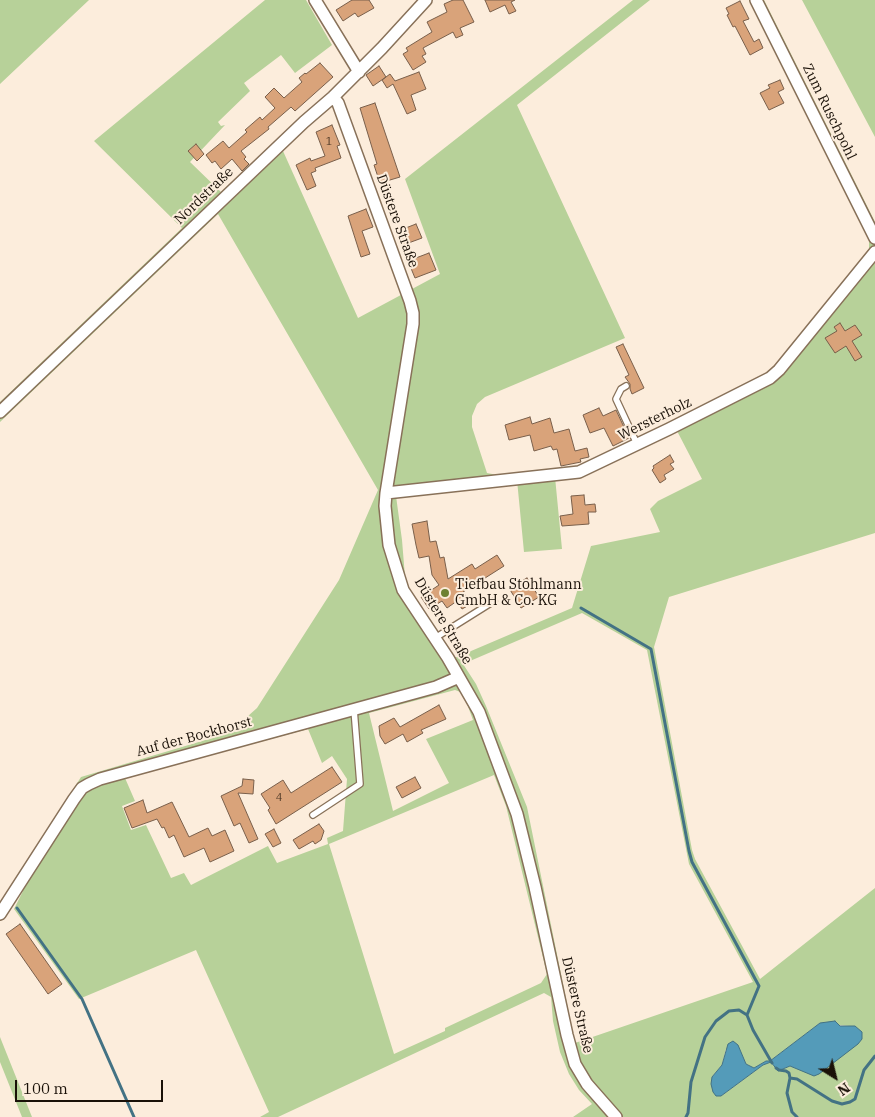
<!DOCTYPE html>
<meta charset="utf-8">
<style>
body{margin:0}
#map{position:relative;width:875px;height:1117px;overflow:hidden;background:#fceddc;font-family:"IBM Plex Serif",serif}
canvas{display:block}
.north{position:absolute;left:810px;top:1052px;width:50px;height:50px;-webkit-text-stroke:4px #fceddc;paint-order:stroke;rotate:144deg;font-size:14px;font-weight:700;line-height:20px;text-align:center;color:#1a1108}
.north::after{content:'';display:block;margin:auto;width:18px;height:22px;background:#1a1108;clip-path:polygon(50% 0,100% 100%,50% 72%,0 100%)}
.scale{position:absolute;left:15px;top:1080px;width:148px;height:22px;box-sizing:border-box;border:2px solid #1a1108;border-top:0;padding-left:6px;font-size:15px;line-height:18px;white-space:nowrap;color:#1a1108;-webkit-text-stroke:4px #fceddc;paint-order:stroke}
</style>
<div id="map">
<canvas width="875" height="1117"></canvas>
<div class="north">N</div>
<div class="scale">100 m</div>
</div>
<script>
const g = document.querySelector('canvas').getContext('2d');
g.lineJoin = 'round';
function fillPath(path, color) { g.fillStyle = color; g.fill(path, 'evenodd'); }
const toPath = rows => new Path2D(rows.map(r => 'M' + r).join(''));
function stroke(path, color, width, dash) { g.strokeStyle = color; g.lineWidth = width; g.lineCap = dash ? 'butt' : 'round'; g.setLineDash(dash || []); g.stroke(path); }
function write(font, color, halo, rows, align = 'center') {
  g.font = font + ' "IBM Plex Serif",serif'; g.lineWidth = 4; g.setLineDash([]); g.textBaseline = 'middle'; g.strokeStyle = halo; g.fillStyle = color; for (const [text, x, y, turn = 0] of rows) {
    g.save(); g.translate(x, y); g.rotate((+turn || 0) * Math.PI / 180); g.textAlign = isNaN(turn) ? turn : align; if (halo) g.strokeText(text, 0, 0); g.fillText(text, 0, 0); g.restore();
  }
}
fillPath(toPath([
 [0,0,89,0,0,84],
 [265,0,306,0,332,45,295,73,281,55,244,83,250,91,218,122,221,126,225,125,190,162,221,192,211,202,218,213,283,151,358,318,440,274,405,179,633,0,650,0,517,105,625,338,485,397,477,404,472,416,472,427,487,473,518,479,555,477,562,549,524,552,517,480,396,496,402,540,406,589,450,658,457,657,572,608,591,546,660,532,650,509,658,501,702,479,676,429,775,368,869,249,869,240,749,0,764,0,875,222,875,533,669,597,654,647,692,850,695,859,760,979,875,888,875,1117,573,1117,592,1104,579,1090,569,1074,560,1052,553,1021,551,997,544,993,278,1117,260,1117,269,1112,196,950,79,999,14,909,23,891,14,881,81,777,229,733,257,708,339,580,378,490,218,214,0,422,0,402,182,228,94,141],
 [582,613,647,650,689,864,753,982,575,1043,527,807,486,706,476,684,463,664],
 [455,690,463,693,473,720,426,739,449,783,393,811,369,713],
 [308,729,322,763,332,756,347,779,343,831,327,838,328,844,277,863,268,846,191,885,184,873,171,878,146,825,131,830,122,806,135,801,125,778],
 [494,775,506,806,547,974,541,983,445,1028,445,1031,394,1054,329,844],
 [820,1023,849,1026,798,1069,790,1066,778,1071,771,1062,763,1065,721,1096,712,1077,722,1065,726,1049,738,1048,746,1064,754,1068,766,1061,770,1061],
 [802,0,875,0,875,137],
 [0,1037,32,1117,22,1117,0,1062]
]), '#b7d199');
const water = toPath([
 [835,1021,840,1026,855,1026,862,1032,862,1039,858,1044,819,1074,814,1076,790,1066,778,1071,771,1062,763,1065,721,1096,716,1096,713,1092,711,1084,712,1077,722,1065,728,1044,733,1041,738,1045,746,1064,754,1068,766,1061,770,1061,820,1023,835,1021]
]);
fillPath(water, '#549bb9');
stroke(water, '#437284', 1);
stroke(toPath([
 [581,608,651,649,689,851,692,862,759,986,747,1015],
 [17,908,82,999,134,1117],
 [776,1068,779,1070,786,1071,789,1073,790,1078,797,1079,832,1101,842,1104,850,1102,855,1099,864,1070,875,1056],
 [790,1078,787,1093,792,1112,797,1117],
 [686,1117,688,1113,691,1082,705,1037,716,1021,729,1011,739,1010,747,1015,753,1030,772,1063]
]), '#437284', 3);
const building = toPath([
 [352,0,369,0,374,8,358,17,355,13,343,21,336,10,352,0],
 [453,0,463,0,474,22,460,28,463,35,456,38,453,32,423,48,426,54,422,56,426,62,413,70,403,54,408,51,406,48,432,32,427,22,447,12,444,4,453,0],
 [485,0,515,0,511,2,516,11,509,14,505,5,490,12,485,0],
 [740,1,749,19,743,21,754,42,759,39,763,48,750,55,735,26,733,27,727,15,729,14,726,8,740,1],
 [320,63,333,77,295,111,291,107,268,127,269,129,241,151,246,157,244,159,249,164,242,171,232,159,221,169,215,161,212,163,206,155,223,141,229,148,247,132,245,130,260,117,262,120,275,108,265,97,274,88,284,98,302,82,299,78,305,73,306,74,320,63],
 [379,66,386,77,373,86,366,75,379,66],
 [419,72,426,89,411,95,416,110,407,114,393,84,387,88,382,80,390,74,395,81,419,72],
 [780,80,784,89,778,92,784,103,769,110,760,93,770,88,768,85,780,80],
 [375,103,400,177,380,183,374,165,377,164,360,108,375,103],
 [332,125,340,145,337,146,341,158,315,168,316,171,311,173,316,186,307,190,296,165,310,158,311,161,325,156,316,132,332,125],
 [196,144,204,154,197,161,188,151,196,144],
 [366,209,373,227,362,231,370,254,361,257,348,216,366,209],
 [416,224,422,238,403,245,398,231,416,224],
 [429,253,436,270,415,278,408,261,429,253],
 [840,323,845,331,855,325,862,335,852,341,862,357,855,361,846,346,835,353,825,338,837,331,834,327,840,323],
 [623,344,644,388,632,394,630,389,630,384,625,377,629,375,616,347,623,344],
 [599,408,603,416,616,410,629,438,613,446,604,428,590,433,583,415,599,408],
 [530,417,532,424,550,418,554,433,569,429,575,451,587,448,589,457,580,459,581,462,561,466,557,449,553,450,551,446,534,451,530,435,509,440,505,425,530,417],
 [670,455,674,462,670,464,674,469,664,475,666,479,660,483,652,470,654,468,653,466,670,455],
 [584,495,585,505,595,504,596,512,588,512,589,524,562,526,560,516,573,514,571,496,584,495],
 [427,521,430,542,436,541,440,558,444,557,448,579,472,564,475,569,497,555,504,566,463,592,471,604,462,609,457,601,447,608,442,601,429,609,421,597,439,585,432,575,429,556,419,558,416,545,412,524,427,521],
 [527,578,539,597,521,608,509,588,527,578],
 [439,705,446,719,421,730,423,733,407,742,403,734,385,744,380,736,379,726,394,718,400,727,439,705],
 [332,767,342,782,276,824,268,810,270,808,261,794,283,780,291,793,332,767],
 [415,777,421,788,402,798,396,787,415,777],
 [243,779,254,780,253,794,238,793,258,839,249,843,240,823,234,826,221,796,242,786,243,779],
 [143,800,147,813,172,802,189,837,208,828,212,836,225,830,234,851,210,862,204,848,184,857,174,835,169,838,164,827,162,828,157,819,132,828,124,808,143,800],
 [319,824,324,831,321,840,315,844,313,841,299,849,293,840,319,824],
 [274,829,281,843,273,847,265,834,274,829],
 [20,924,62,984,48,994,6,934,20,924]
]);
fillPath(building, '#d9a37a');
stroke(building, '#795f4b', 1);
const service = toPath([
 [626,386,621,389,616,399,637,444],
 [435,638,494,601],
 [313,815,360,784,354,709]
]);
const minor = toPath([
 [315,0,359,72],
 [756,0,875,238],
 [333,97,338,103,410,301,413,313,413,324,386,493,385,506,389,545,403,590,448,658,479,712,517,814,535,887,567,1035,575,1064,587,1084,616,1117],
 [0,412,304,122,333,97,382,48,426,0],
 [386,493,579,472,669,429,770,378,779,370,875,252],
 [0,914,74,799,82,788,89,784,100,779,436,687,459,677]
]);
stroke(service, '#887159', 8);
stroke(minor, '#887159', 14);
stroke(service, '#fff', 5.5);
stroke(minor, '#fff', 11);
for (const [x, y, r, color] of [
 [445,593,5,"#6e8132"]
]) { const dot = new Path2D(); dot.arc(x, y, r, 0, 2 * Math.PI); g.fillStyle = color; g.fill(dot); stroke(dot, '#fceddc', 2); }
write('11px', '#4a3624', null, [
 ["1",329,142],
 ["4",279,798]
]);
write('14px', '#1a1108', '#fceddc', [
 ["Zum Ruschpohl",829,112,64],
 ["Nordstraße",204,196,-44],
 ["Düstere Straße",397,221,70],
 ["Wersterholz",655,419,-26],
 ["Düstere Straße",443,621,59],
 ["Auf der Bockhorst",194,737,-15],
 ["Düstere Straße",577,1005,77]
]);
write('14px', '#1a1108', '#fceddc', [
 ["Tiefbau Stohlmann",455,585],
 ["GmbH & Co. KG",455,601]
], 'left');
</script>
